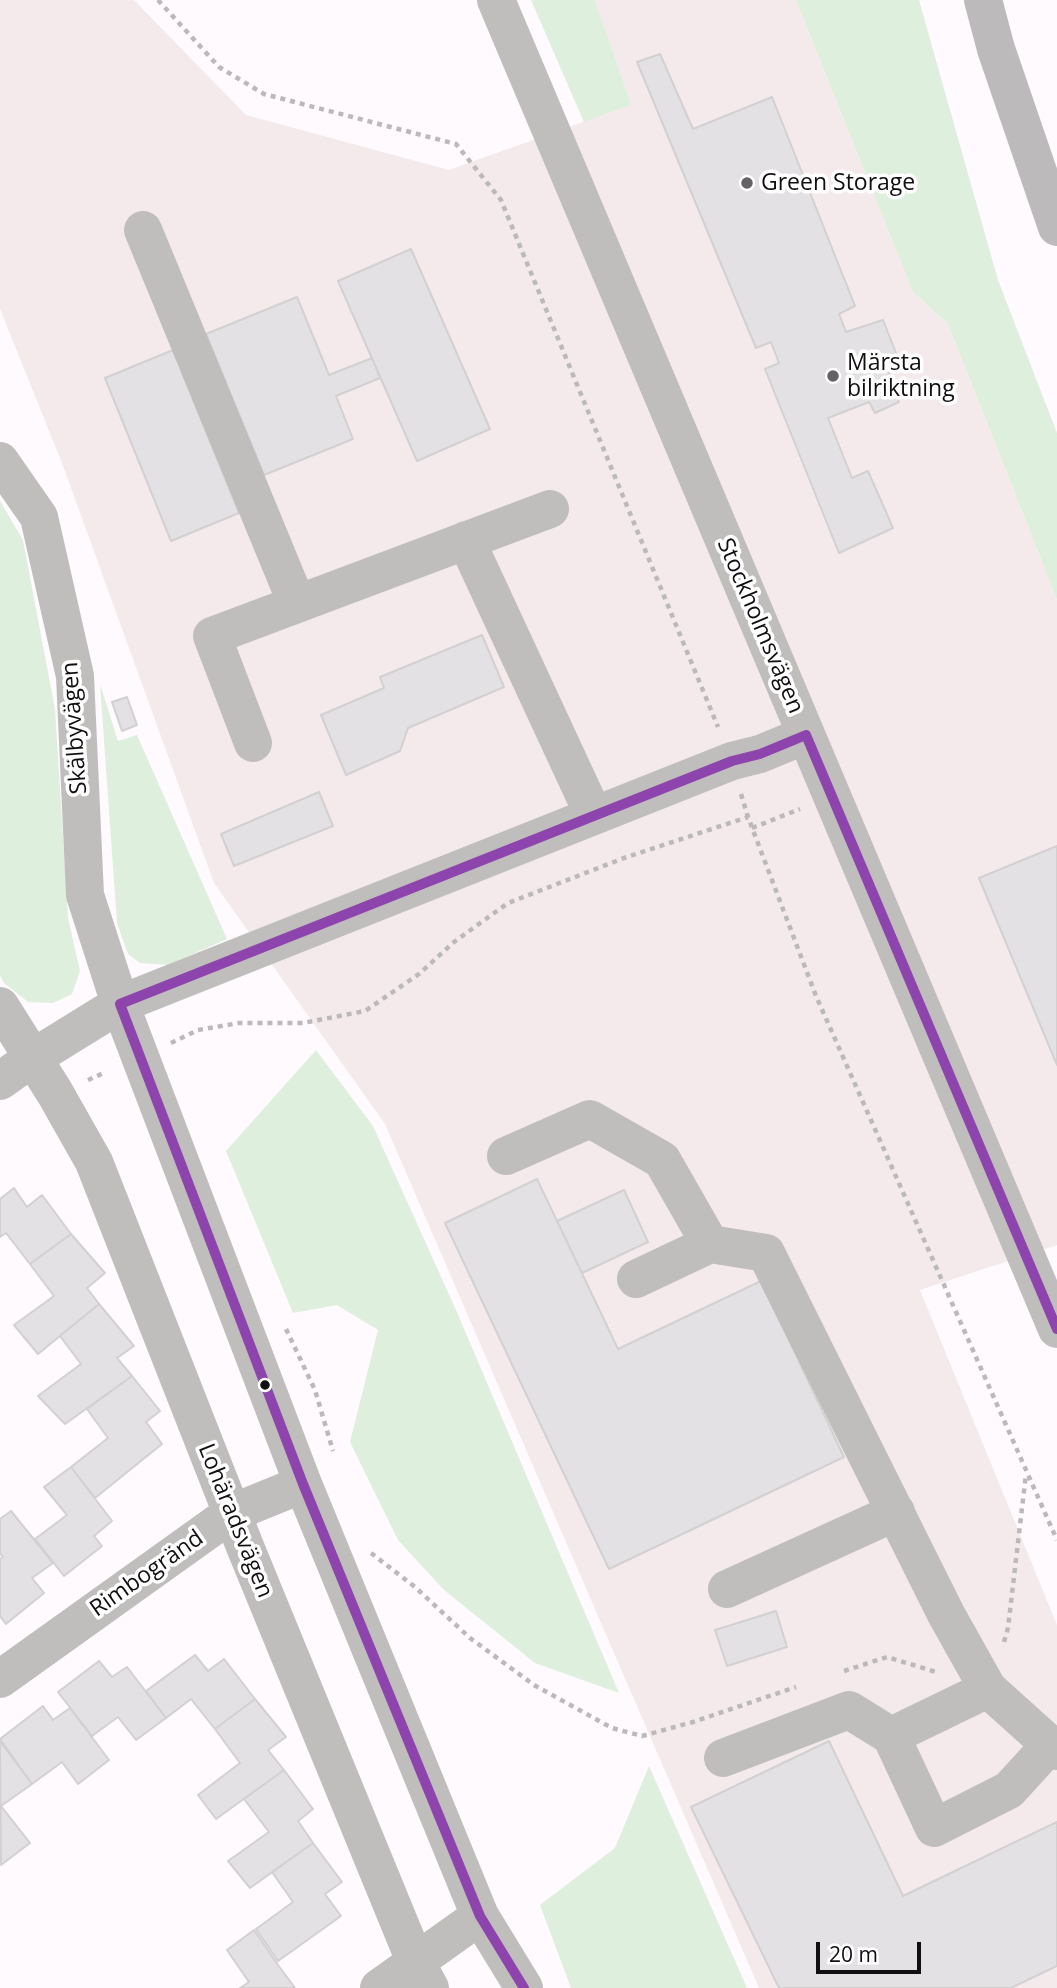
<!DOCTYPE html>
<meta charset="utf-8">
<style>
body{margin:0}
#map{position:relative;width:1057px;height:1988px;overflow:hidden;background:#fefafd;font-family:"Open Sans",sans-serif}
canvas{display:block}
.scale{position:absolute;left:816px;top:1942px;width:105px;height:32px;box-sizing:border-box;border:4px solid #120f12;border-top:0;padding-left:9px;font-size:21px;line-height:24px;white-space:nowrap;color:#120f12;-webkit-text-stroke:5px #fff;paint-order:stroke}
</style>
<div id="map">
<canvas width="1057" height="1988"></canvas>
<div class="scale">20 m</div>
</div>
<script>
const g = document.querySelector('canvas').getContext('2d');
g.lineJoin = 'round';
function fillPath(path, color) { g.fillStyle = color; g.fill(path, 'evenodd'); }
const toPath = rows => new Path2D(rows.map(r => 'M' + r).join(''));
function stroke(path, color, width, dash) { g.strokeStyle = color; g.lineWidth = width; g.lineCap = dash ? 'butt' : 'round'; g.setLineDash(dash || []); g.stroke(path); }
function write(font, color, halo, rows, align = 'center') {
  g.font = font + ' "Open Sans",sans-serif'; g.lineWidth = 7; g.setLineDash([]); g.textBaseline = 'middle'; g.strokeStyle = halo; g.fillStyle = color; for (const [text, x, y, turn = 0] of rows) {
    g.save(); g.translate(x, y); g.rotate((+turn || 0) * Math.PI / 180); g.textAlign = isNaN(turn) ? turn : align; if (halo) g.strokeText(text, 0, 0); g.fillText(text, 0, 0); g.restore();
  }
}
fillPath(toPath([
 [0,0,134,0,246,115,449,170,630,105,595,0,796,0,913,292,948,324,1057,600,1057,1245,920,1290,1057,1625,1057,1988,759,1988,385,1124,214,883,62,463,0,309]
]), '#f4eaeb');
fillPath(toPath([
 [531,0,595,0,631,105,584,122],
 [796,0,919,0,998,280,1057,433,1057,600,948,324,913,292],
 [0,501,23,540,55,709,68,918,80,971,72,994,53,1003,28,1002,4,983,0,976],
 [100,684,118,741,137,735,227,939,168,965,140,963,128,954,117,923],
 [316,1050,373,1126,456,1310,619,1693,535,1663,444,1590,398,1540,350,1442,378,1330,337,1305,293,1313,226,1151],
 [649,1766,747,1988,571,1988,540,1905,615,1848]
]), '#dfefde');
const building = toPath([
 [660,54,693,129,772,97,855,306,839,314,846,332,883,320,896,353,884,358,899,402,875,413,869,402,828,418,852,478,868,471,893,528,839,553,765,369,779,363,771,342,756,348,637,62,660,54],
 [411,249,490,429,417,461,338,281,411,249],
 [297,297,329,375,372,358,380,378,336,396,353,439,264,475,206,334,297,297],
 [173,350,239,513,171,541,105,378,173,350],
 [482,635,504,687,408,728,400,751,346,775,321,715,384,688,380,677,482,635],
 [127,697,137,725,122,731,112,702,127,697],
 [319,792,333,826,234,866,221,834,319,792],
 [1057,846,1057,1065,979,878,1057,846],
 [537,1179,618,1349,761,1281,844,1457,609,1569,445,1223,537,1179],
 [14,1188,27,1207,42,1195,71,1234,30,1264,6,1233,0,1237,0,1199,14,1188],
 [624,1190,648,1242,582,1273,557,1221,624,1190],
 [71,1234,105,1273,87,1288,99,1304,38,1354,14,1325,54,1296,30,1264,71,1234],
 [99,1304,134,1346,117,1358,132,1376,65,1424,38,1396,81,1364,60,1336,99,1304],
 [132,1376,160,1411,146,1422,162,1444,95,1498,71,1467,108,1438,87,1409,132,1376],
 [71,1467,112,1521,94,1536,102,1546,64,1576,35,1539,67,1515,44,1487,71,1467],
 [11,1511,53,1563,32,1578,44,1593,6,1624,0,1616,0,1559,3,1557,0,1553,0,1519,11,1511],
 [776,1611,787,1647,727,1666,715,1630,776,1611],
 [195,1655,208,1671,224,1659,255,1699,215,1729,191,1699,166,1718,146,1691,195,1655],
 [99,1661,112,1677,127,1667,166,1718,136,1740,118,1717,92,1736,58,1692,99,1661],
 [255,1699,286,1737,268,1750,284,1770,216,1819,198,1795,240,1763,215,1729,255,1699],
 [43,1706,53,1720,70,1708,109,1760,78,1784,62,1762,32,1784,0,1739,43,1706],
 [0,1741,32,1784,1,1806,30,1843,1,1865,0,1741],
 [829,1741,903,1896,1057,1822,1057,1966,1011,1988,779,1988,691,1807,829,1741],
 [284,1770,313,1809,298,1821,313,1843,250,1888,228,1861,269,1832,244,1799,284,1770],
 [313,1843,342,1882,325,1894,341,1916,278,1961,256,1929,293,1902,272,1872,313,1843],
 [254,1930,278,1965,295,1988,240,1988,249,1982,227,1950,254,1930]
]);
fillPath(building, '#e4e1e4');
stroke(building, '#d3d0d2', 2);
stroke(toPath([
 [158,0,219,67,264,94,456,144,501,200,718,727],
 [741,794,748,817,816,996,1057,1540],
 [752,828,800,809],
 [171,1043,198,1030,239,1023,303,1023,365,1011,419,974,454,942,508,903,624,858,748,817],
 [88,1080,106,1072],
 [286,1329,315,1390,333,1451],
 [371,1553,415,1587,470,1638,534,1685,612,1728,642,1736,693,1722,796,1687],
 [1004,1642,1008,1628,1026,1474],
 [844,1671,887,1657,936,1672]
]), '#bbb9ba', 4.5, [5, 5]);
stroke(toPath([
 [496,0,1057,1329],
 [143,230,297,604],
 [0,461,39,517,75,676,85,895,120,1004,303,1484,480,1916,524,1988],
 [466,540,594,816],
 [253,743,212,636,550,509],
 [0,1006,55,1093,94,1162,246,1549,415,1961,430,1988],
 [0,1081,31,1059,120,1004,732,761,760,754,806,735],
 [506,1156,590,1119,662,1160,710,1244,766,1253,946,1614,988,1689,1057,1751],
 [636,1279,710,1244],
 [727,1589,896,1512],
 [0,1679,232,1513,303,1484],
 [988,1689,891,1736,934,1828,1009,1790,1050,1745],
 [723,1758,849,1710,891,1736],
 [379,1988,480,1916]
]), '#c0bebd', 38);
stroke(toPath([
 [983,0,996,49,1057,227]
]), '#bdbabb', 38);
stroke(toPath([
 [806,735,1057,1329],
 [120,1004,303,1484,480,1916,524,1988],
 [120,1004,732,761,760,754,806,735]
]), '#8e44ad', 10);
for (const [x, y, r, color] of [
 [747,183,7,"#656164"],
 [833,376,7,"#656164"],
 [265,1385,6,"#120f12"]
]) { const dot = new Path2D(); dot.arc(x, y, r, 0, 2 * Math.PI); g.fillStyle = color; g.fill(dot); stroke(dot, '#fff', 2.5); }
write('23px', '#120f12', '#fff', [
 ["Green Storage",761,183],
 ["Märsta",847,363],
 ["bilriktning",847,389]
], 'left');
write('23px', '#120f12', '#fff', [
 ["Stockholmsvägen",760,626,67],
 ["Skälbyvägen",75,728,-94],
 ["Lohäradsvägen",235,1521,68],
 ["Rimbogränd",147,1574,-35]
]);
</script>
